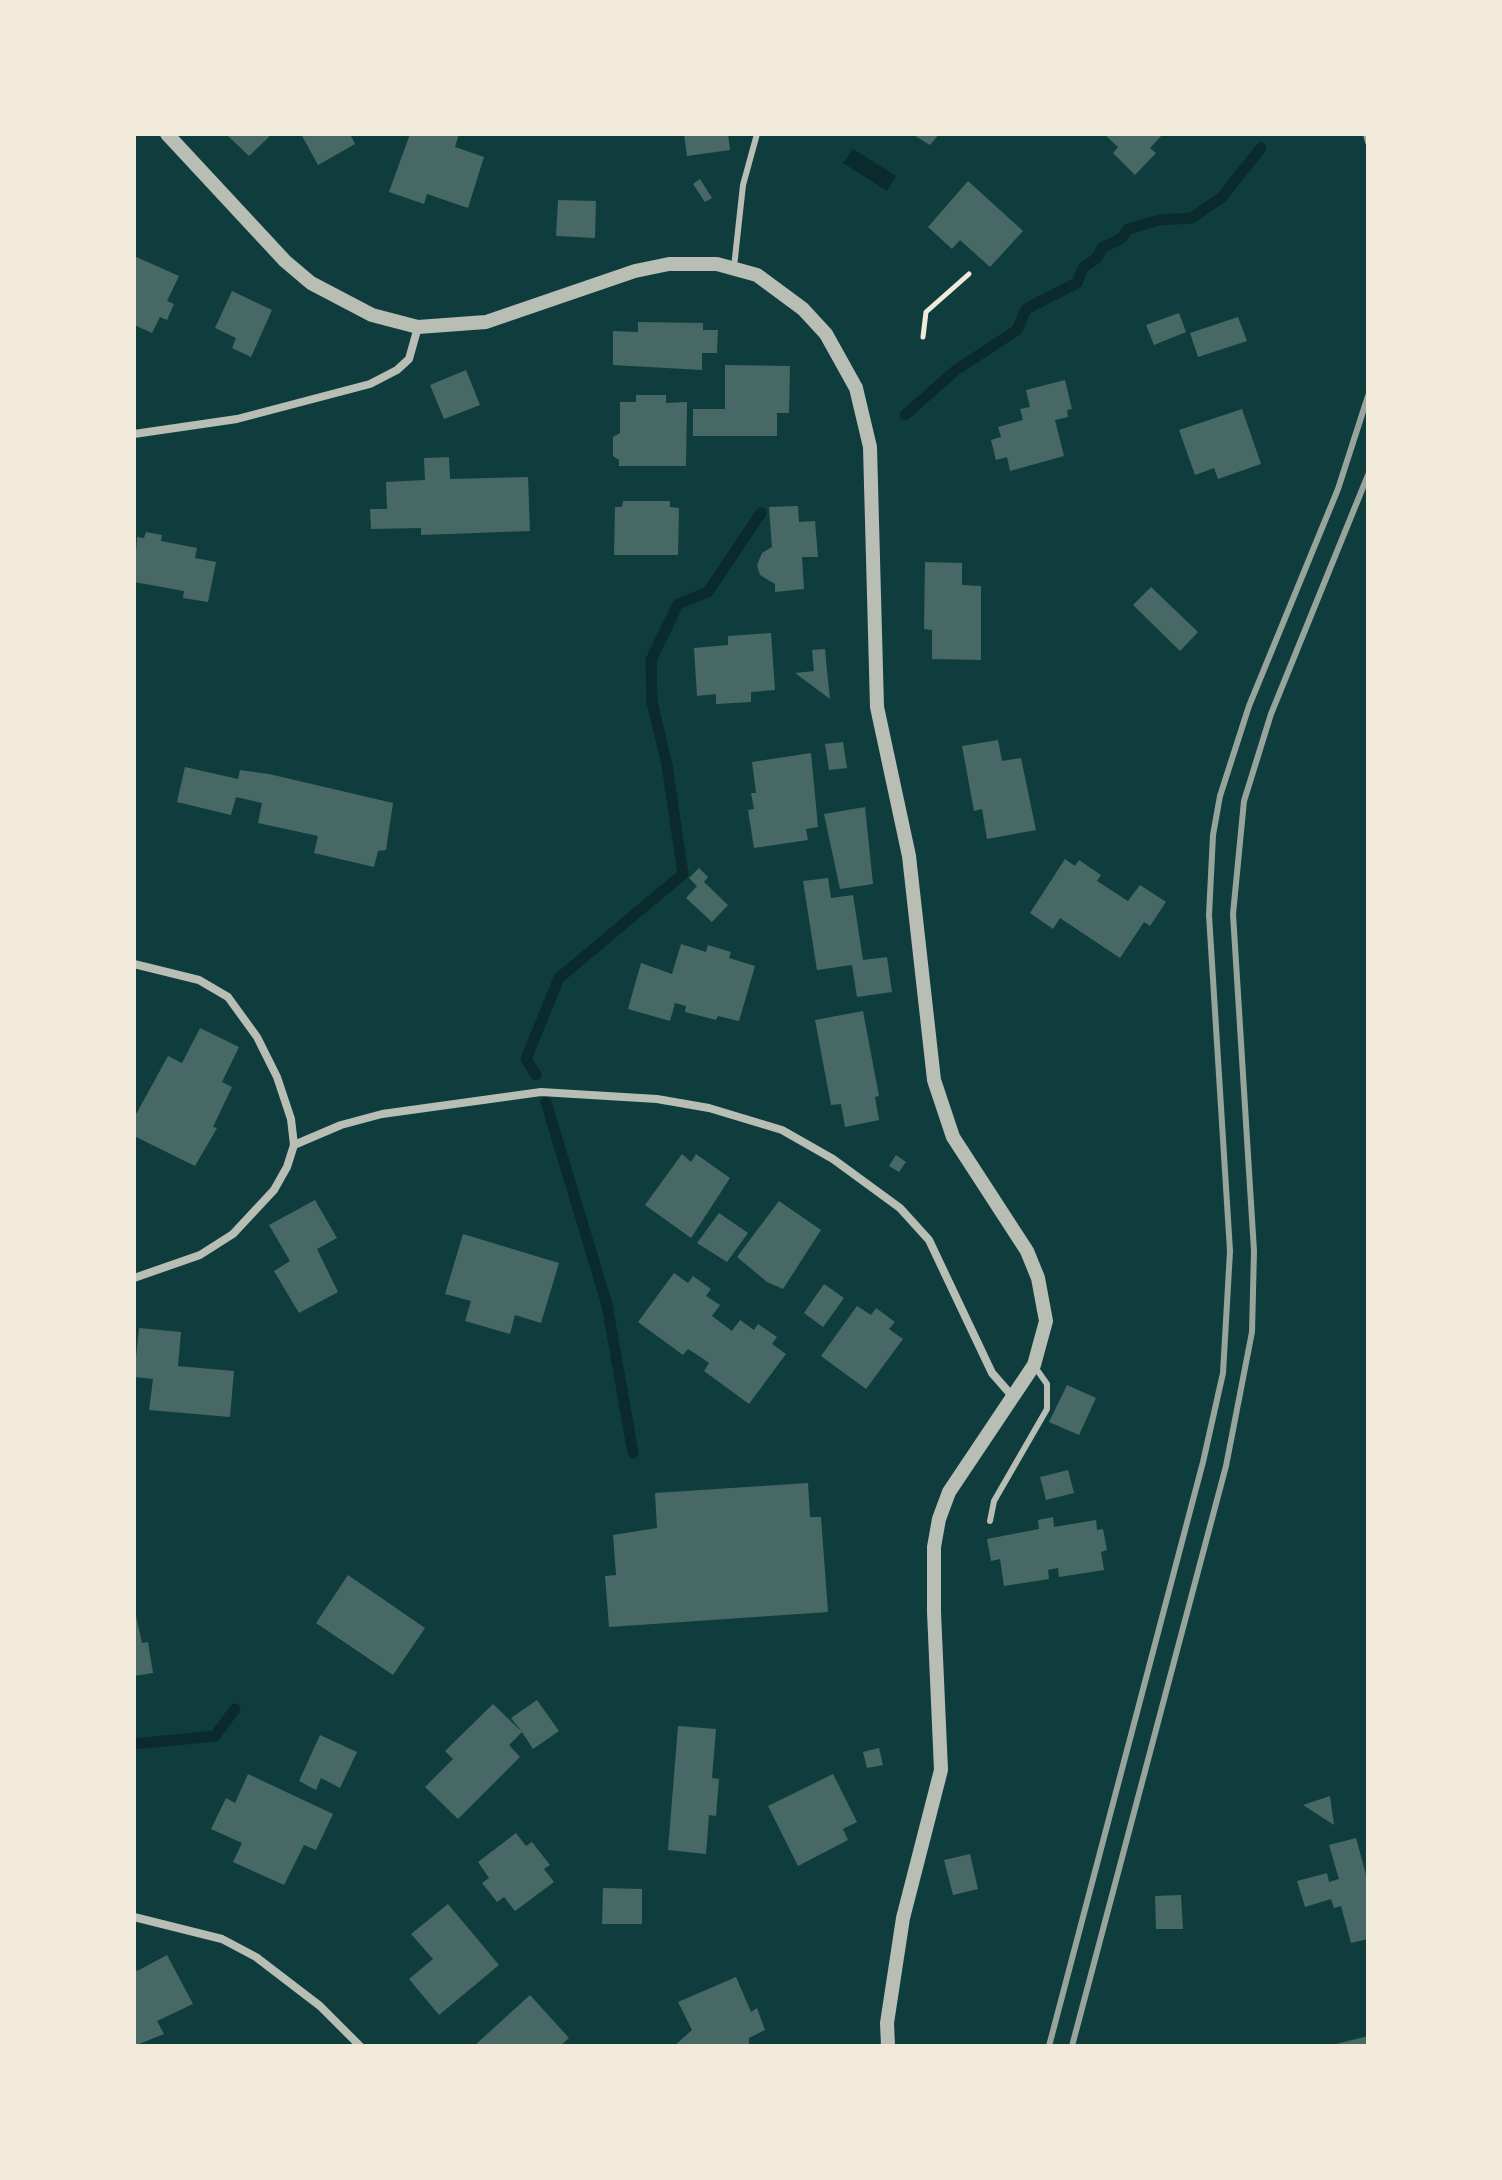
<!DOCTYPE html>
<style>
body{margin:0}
#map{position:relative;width:1502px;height:2180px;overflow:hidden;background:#0f3d3e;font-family:Quicksand,sans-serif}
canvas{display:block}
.frame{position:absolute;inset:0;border:136px solid #f1e9da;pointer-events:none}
</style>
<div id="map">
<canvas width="1502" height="2180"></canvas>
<div class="frame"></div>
</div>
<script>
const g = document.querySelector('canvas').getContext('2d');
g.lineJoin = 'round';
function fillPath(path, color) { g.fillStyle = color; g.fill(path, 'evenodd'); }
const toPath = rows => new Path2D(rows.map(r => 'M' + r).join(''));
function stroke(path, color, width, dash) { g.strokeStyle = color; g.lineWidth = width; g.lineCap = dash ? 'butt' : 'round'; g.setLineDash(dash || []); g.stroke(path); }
fillPath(toPath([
 [853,149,896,176,887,191,843,163]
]), '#0a2a2b');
stroke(toPath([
 [905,415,956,370,1017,330,1026,309,1077,283,1083,268,1097,258,1102,248,1122,238,1128,229,1159,220,1192,218,1222,197,1261,148],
 [536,1075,526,1059,559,978,683,874,667,765,652,702,651,660,678,604,708,592,761,513],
 [546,1102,607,1305,633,1453],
 [134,1744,215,1736,235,1709]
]), '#0a2a2b', 11);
fillPath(toPath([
 [230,134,272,134,249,156,228,136],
 [301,134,350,134,355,144,318,165],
 [410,134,459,134,455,147,484,157,468,208,427,194,424,204,389,192],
 [684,134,728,134,730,150,687,156],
 [912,134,939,134,930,145],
 [1104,134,1163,134,1150,148,1156,153,1135,175,1113,153,1118,147],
 [700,179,712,198,705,202,693,184],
 [968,181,1023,231,990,267,960,240,952,249,928,227],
 [558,200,596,201,595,238,556,236],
 [134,256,179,276,167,301,174,304,167,320,160,317,152,333,134,325],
 [232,291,272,310,251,357,232,348,236,338,215,328],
 [1179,313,1186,332,1154,345,1146,325],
 [1238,317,1247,341,1198,357,1190,333],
 [638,322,703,323,703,330,718,330,717,353,702,353,702,370,613,365,613,331,638,332],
 [725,365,790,366,789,413,777,413,777,436,693,436,693,409,725,409],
 [466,370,480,405,444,419,430,385],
 [1065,380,1072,409,1067,410,1068,417,1055,420,1064,456,1010,471,1007,457,996,460,991,440,1001,437,998,427,1023,420,1020,409,1030,407,1026,390],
 [636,395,666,395,666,403,687,402,686,466,619,466,619,460,613,456,613,437,620,433,620,402,636,402],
 [1242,409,1261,464,1218,479,1214,468,1195,475,1179,430],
 [449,457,450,479,528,477,530,531,421,535,421,528,371,529,370,509,387,509,386,482,425,480,424,458],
 [623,501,670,501,670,507,679,508,678,555,614,555,615,507,622,507],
 [798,506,799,522,815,521,818,557,802,557,804,589,775,592,775,584,760,575,757,565,762,553,772,547,769,507],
 [146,532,162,535,161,541,197,548,195,558,216,562,208,602,183,598,184,591,134,582,137,537,144,538],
 [925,562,962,563,962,585,981,586,981,660,932,659,932,630,924,629],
 [1151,587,1198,632,1180,651,1133,605],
 [771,633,775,690,751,692,751,702,716,704,716,694,697,696,694,648,728,645,728,636],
 [825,649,827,671,830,699,795,673,814,671,812,650],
 [998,740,1002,761,1021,758,1036,830,987,839,982,809,974,811,962,746],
 [843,742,847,768,829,770,825,744],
 [811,753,818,827,806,829,808,840,754,848,748,810,754,809,751,793,756,793,752,762],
 [185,767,238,779,240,770,269,774,393,803,386,850,378,851,374,867,314,853,318,836,258,823,262,803,236,797,231,815,177,802],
 [865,807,873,884,840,889,824,814],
 [1065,859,1075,866,1079,860,1101,875,1097,881,1128,901,1140,885,1166,902,1150,926,1144,922,1120,958,1060,918,1053,929,1030,913],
 [699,868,708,877,704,882,728,905,712,922,686,898,697,886,689,878],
 [828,878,831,898,853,895,863,960,887,957,892,992,857,997,852,965,817,970,803,881],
 [681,944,706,952,708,945,731,952,729,958,755,966,739,1021,718,1016,716,1020,685,1012,686,1006,675,1003,670,1021,628,1009,641,963,672,974],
 [863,1011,879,1096,875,1097,879,1120,845,1127,841,1104,831,1105,815,1020],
 [200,1028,239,1047,222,1082,232,1087,213,1127,217,1128,195,1166,134,1136,134,1118,168,1056,182,1063],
 [682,1154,691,1162,696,1154,730,1178,691,1238,645,1205],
 [896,1155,906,1162,899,1172,889,1166],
 [315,1200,337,1238,317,1249,338,1292,299,1313,274,1271,290,1261,269,1225],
 [779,1201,821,1230,783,1289,767,1282,737,1257],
 [719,1213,748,1233,727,1262,697,1243],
 [463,1234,559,1263,541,1323,515,1315,510,1334,465,1321,471,1301,445,1294],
 [674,1273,688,1283,693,1276,711,1289,706,1296,720,1305,712,1316,732,1331,740,1320,754,1330,758,1324,777,1337,772,1344,786,1354,749,1404,704,1371,709,1363,699,1356,688,1349,683,1355,638,1322],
 [824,1284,844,1298,823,1327,804,1313],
 [857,1306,871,1315,876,1308,895,1322,889,1329,903,1339,866,1389,821,1356],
 [139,1328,181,1332,178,1366,234,1371,230,1417,149,1410,153,1379,134,1377],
 [1067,1385,1096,1398,1079,1435,1049,1422],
 [1068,1470,1074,1493,1046,1500,1040,1477],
 [808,1483,810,1517,821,1517,828,1612,609,1627,605,1576,616,1575,613,1535,657,1528,655,1493],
 [1053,1517,1054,1527,1096,1520,1097,1530,1103,1529,1107,1550,1101,1552,1104,1570,1059,1577,1058,1568,1048,1570,1049,1579,1004,1586,1000,1559,991,1561,987,1539,1039,1529,1038,1520],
 [348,1575,425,1628,393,1675,316,1623],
 [134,1607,142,1643,148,1642,153,1673,134,1676],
 [537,1700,559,1731,533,1749,522,1732,509,1745,520,1757,458,1819,425,1787,453,1759,445,1751,493,1704,522,1732,511,1718],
 [678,1726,716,1729,712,1778,719,1779,716,1816,709,1815,706,1854,668,1850],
 [320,1735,357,1752,340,1788,321,1778,316,1790,299,1781],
 [879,1748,883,1765,867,1768,863,1752],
 [248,1774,333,1814,316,1850,304,1845,284,1885,233,1862,242,1843,211,1829,226,1798,235,1803],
 [833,1774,857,1822,843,1829,848,1840,798,1866,768,1806],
 [1330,1796,1334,1825,1303,1805],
 [516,1833,526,1846,532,1842,550,1865,544,1869,554,1882,515,1911,504,1897,497,1902,482,1883,489,1878,478,1862],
 [1356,1838,1368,1882,1368,1939,1351,1943,1341,1906,1334,1908,1331,1899,1305,1907,1297,1881,1327,1873,1329,1882,1339,1879,1329,1845],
 [970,1854,978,1889,953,1895,944,1860],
 [603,1888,642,1889,642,1924,602,1924],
 [1181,1895,1183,1929,1156,1929,1155,1896],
 [448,1904,499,1965,439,2015,409,1979,433,1959,411,1934],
 [167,1955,193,2004,157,2021,164,2034,134,2046,134,1965,137,1971],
 [736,1977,751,2012,757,2008,765,2030,749,2038,749,2046,674,2046,692,2030,678,2002],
 [530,1995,569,2038,560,2046,474,2046],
 [1368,2036,1368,2046,1332,2046,1332,2045]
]), '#486865');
stroke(toPath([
 [923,337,926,312,969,274]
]), '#f1e9da', 5);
stroke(toPath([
 [734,267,743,185,757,134],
 [990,1521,994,1501,1047,1409,1047,1384,1035,1367]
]), '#b8beb3', 6);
stroke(toPath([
 [134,434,237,419,370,384,397,370,409,359,418,327],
 [134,964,199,980,228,997,257,1037,277,1077,291,1119,294,1145,287,1167,274,1190,233,1234,200,1255,134,1278],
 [294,1145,341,1125,382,1114,541,1092,657,1099,709,1108,782,1130,833,1159,900,1208,929,1240,992,1373,1013,1397],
 [134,1917,222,1939,256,1957,320,2006,360,2046]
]), '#b8beb3', 8);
stroke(toPath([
 [167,134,285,261,311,283,372,315,418,327,486,322,635,271,669,264,717,264,757,275,803,309,826,334,856,388,870,447,877,707,909,856,934,1080,953,1137,1027,1251,1038,1278,1046,1321,1034,1365,949,1492,939,1519,934,1547,934,1612,941,1770,903,1918,887,2023,888,2046]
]), '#b8beb3', 14);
stroke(toPath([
 [1366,134,1368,142],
 [1049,2046,1203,1462,1223,1373,1230,1251,1209,915,1213,835,1220,796,1249,706,1338,489,1368,396],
 [1072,2046,1226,1466,1252,1332,1254,1251,1233,914,1244,801,1271,714,1368,475]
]), '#97a49c', 6);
</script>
